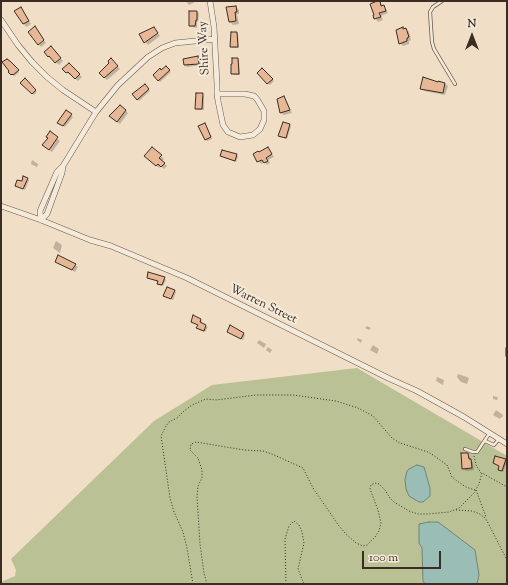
<!DOCTYPE html>
<style>
body{margin:0}
#map{position:relative;width:508px;height:585px;overflow:hidden;background:#f0dfc6;font-family:"Sorts Mill Goudy",serif}
canvas{display:block}
.frame{position:absolute;inset:0;border:2px solid #3b2c25;pointer-events:none}
.north{position:absolute;left:452px;top:16px;width:40px;height:40px;-webkit-text-stroke:3px #f5eada;paint-order:stroke;rotate:0deg;font-size:11px;font-weight:700;line-height:16px;text-align:center;color:#3b2c25}
.north::after{content:'';display:block;margin:auto;width:14px;height:18px;background:#3b2c25;clip-path:polygon(50% 0,100% 100%,50% 72%,0 100%)}
.scale{position:absolute;left:362px;top:551px;width:79px;height:18px;box-sizing:border-box;border:2px solid #3b2c25;border-top:0;padding-left:5px;font-size:12px;line-height:14px;white-space:nowrap;color:#3b2c25;-webkit-text-stroke:3px #f5eada;paint-order:stroke}
</style>
<div id="map">
<canvas width="508" height="585"></canvas>
<div class="frame"></div>
<div class="north">N</div>
<div class="scale">100 m</div>
</div>
<script>
const g = document.querySelector('canvas').getContext('2d');
g.lineJoin = 'round';
function fillPath(path, color) { g.fillStyle = color; g.fill(path, 'evenodd'); }
const toPath = rows => new Path2D(rows.map(r => 'M' + r).join(''));
function stroke(path, color, width, dash) { g.strokeStyle = color; g.lineWidth = width; g.lineCap = dash ? 'butt' : 'round'; g.setLineDash(dash || []); g.stroke(path); }
function write(font, color, halo, rows, align = 'center') {
  g.font = font + ' "Sorts Mill Goudy",serif'; g.lineWidth = 4; g.setLineDash([]); g.textBaseline = 'middle'; g.strokeStyle = halo; g.fillStyle = color; for (const [text, x, y, turn = 0] of rows) {
    g.save(); g.translate(x, y); g.rotate((+turn || 0) * Math.PI / 180); g.textAlign = isNaN(turn) ? turn : align; if (halo) g.strokeText(text, 0, 0); g.fillText(text, 0, 0); g.restore();
  }
}
fillPath(toPath([
 [357,368,507,456,507,584,1,584,1,582,15,576,16,570,11,559,154,421,212,385]
]), '#bac194');
const water = toPath([
 [417,465,424,467,430,488,430,496,423,502,419,502,409,496,406,489,405,480,407,471,409,469,417,465],
 [429,522,438,522,475,550,479,575,477,584,425,584,423,581,422,548,419,543,419,524,429,522]
]);
fillPath(water, '#9abdb5');
stroke(water, '#74837b', 1);
fillPath(toPath([
 [186,1,194,1,195,2,189,5],
 [379,1,386,9,388,13,381,16,383,20,378,22,374,16],
 [236,7,239,10,239,14,237,14,239,24,233,25,230,22],
 [23,11,31,24,26,27,16,12],
 [197,12,199,13,198,22,197,22,197,28,192,27,190,26],
 [35,28,46,43,41,47,39,44],
 [154,28,160,36,148,45,140,35],
 [403,28,406,29,409,32,411,40,409,41,409,44,403,46,400,43],
 [237,33,238,34,239,48,233,48,231,47],
 [54,50,63,61,59,65,45,53],
 [198,57,200,59,201,65,187,67,185,65,184,60],
 [238,59,239,61,240,75,234,75,232,73,233,65],
 [111,60,120,69,107,80,100,74,111,63],
 [10,62,19,72,15,76,11,74],
 [69,64,82,77,78,81,71,74,70,75,63,69],
 [166,67,171,72,160,82,154,75],
 [262,69,274,81,270,85,262,77],
 [26,79,37,92,34,95,22,83],
 [439,84,445,84,448,86,445,95,424,91,421,88],
 [145,85,150,91,139,101,133,94],
 [202,94,204,96,204,110,198,110,196,108],
 [283,97,286,100,292,113,284,115,281,113,278,99],
 [121,106,128,113,120,124,113,119],
 [66,111,73,117,65,127,60,124],
 [289,125,291,126,287,139,280,137,279,136],
 [206,126,212,139,207,141,205,139],
 [50,133,60,141,52,152,46,148],
 [152,148,164,159,162,161,167,166,164,169,161,166,159,168,148,158],
 [268,148,274,157,268,160,270,163,267,165,265,162,261,164,254,154,259,153],
 [223,152,237,155,238,157,236,162,223,157,222,156],
 [32,160,38,164,37,167,31,164],
 [27,179,29,180,25,190,18,187],
 [56,241,62,245,60,253,53,248],
 [56,262,75,265,78,267,75,272,59,264],
 [148,278,164,278,166,280,163,286,159,285,158,283,158,282],
 [174,290,176,292,173,300,164,296],
 [200,319,202,321,201,324,208,327,205,332,199,330,198,328,199,325,192,322],
 [367,326,371,328,369,330,365,328],
 [230,333,243,334,245,335,243,340],
 [358,338,362,340,361,343,357,340],
 [259,340,266,344,264,348,257,343],
 [373,345,379,349,377,354,370,350],
 [268,347,272,350,270,353,266,350],
 [458,374,467,377,469,378,467,384,461,382,457,377],
 [437,377,444,380,443,385,436,381],
 [493,396,498,397,497,400,493,399],
 [496,410,503,415,502,418,501,417,500,419,493,415],
 [468,454,473,463,474,470,466,471,463,468],
 [505,460,507,462,503,472,499,469,500,466,494,463]
]), '#0003');
const building = toPath([
 [377,1,380,1,381,6,384,5,386,11,379,13,381,17,374,19,373,15,374,15,370,4,377,1],
 [236,6,237,12,235,12,236,21,229,22,226,7,236,6],
 [21,7,29,21,23,24,14,11,21,7],
 [189,11,197,11,197,20,196,20,195,26,189,26,189,11],
 [35,26,44,40,38,45,28,32,35,26],
 [154,27,158,33,144,43,139,34,154,27],
 [403,27,403,29,406,28,409,37,407,38,407,41,399,44,396,30,403,27],
 [231,32,237,32,238,47,230,47,231,32],
 [51,46,61,58,55,63,49,56,48,57,44,52,51,46],
 [198,56,199,64,184,65,183,59,198,56],
 [111,58,118,66,104,78,99,73,109,63,108,61,111,58],
 [232,58,238,58,239,74,231,74,231,64,232,64,232,58],
 [7,59,10,61,19,70,13,75,12,74,11,75,8,72,9,71,2,62,7,59],
 [69,63,80,74,75,79,68,72,66,73,62,69,69,63],
 [166,66,170,70,158,81,153,75,160,68,161,70,166,66],
 [262,68,273,79,267,84,257,73,262,68],
 [423,77,438,82,438,81,445,83,443,93,420,89,423,77],
 [25,78,36,90,32,94,20,83,25,78],
 [145,84,149,89,137,100,132,94,145,84],
 [196,93,203,93,202,109,195,109,196,93],
 [284,96,290,110,280,113,277,99,284,96],
 [120,105,126,110,117,122,109,116,120,105],
 [66,110,72,114,63,126,57,123,66,110],
 [283,122,290,124,286,138,278,136,283,122],
 [205,123,211,137,205,140,198,126,205,123],
 [50,131,58,137,49,150,42,145,48,138,46,137,50,131],
 [152,147,162,155,159,158,165,163,161,167,158,164,156,166,144,156,152,147],
 [268,147,272,154,266,158,268,161,264,163,262,160,257,162,253,154,258,151,259,152,268,147],
 [222,150,237,154,235,161,220,156,222,150],
 [23,176,28,178,23,189,15,186,17,180,22,181,23,176],
 [58,255,76,264,72,270,55,262,58,255],
 [148,272,165,277,162,285,157,284,158,281,147,278,148,272],
 [167,287,175,290,171,299,163,296,167,287],
 [193,315,201,319,200,322,206,325,204,331,196,328,198,325,191,322,193,315],
 [230,325,244,333,241,339,227,332,230,325],
 [461,453,468,453,469,459,471,459,472,468,462,469,461,453],
 [495,456,506,459,502,471,498,470,499,466,493,463,495,456]
]);
fillPath(building, '#e8b795');
stroke(building, '#3b2c25', 1);
const service = toPath([
 [442,1,433,7,430,12,432,42,434,49,455,84],
 [507,349,507,355],
 [485,441,494,445,499,439],
 [465,449,473,452,477,452,489,434]
]);
const minor = toPath([
 [210,1,214,27,217,84,217,94,218,101,223,125,228,132,240,137,253,135,260,129,264,120,264,111,257,99,254,96,245,94,217,94],
 [1,20,18,45,32,62,47,77,63,90,96,112],
 [1,206,41,220,90,240,111,246,187,278,388,378,417,391,464,417,507,444],
 [41,220,40,211,57,172,63,166,96,112,118,85,148,57,162,48,175,43,215,39],
 [41,220,47,214,62,173,63,166]
]);
stroke(service, '#68594d', 4);
stroke(minor, '#68594d', 6);
stroke(toPath([
 [474,456,476,465,481,473],
 [476,490,486,517],
 [456,510,472,511,480,514,486,519,507,560],
 [193,584,187,548,183,532,174,512,170,498,161,436,166,426,169,422,177,418,184,411,192,405,206,399,216,400,256,395,293,395,336,401,358,408,373,416,392,438,400,443,428,452,433,455,447,465,452,477,457,481,466,487,475,490],
 [207,584,204,573,200,544,197,497,198,486,202,478,202,470,198,458,190,450,191,444,194,443,196,442,244,450,263,451,272,454,303,468,313,488,339,526,346,534,356,543,363,546,367,545,375,537,379,531,381,523,378,510,370,489,371,485,375,483,379,484,385,490,390,498,394,502,409,511,418,514,428,514,449,512,459,508,474,493,479,484,482,473,507,487],
 [286,584,285,539,289,526,294,521,299,525,302,532,304,543,298,569,304,584]
]), '#3b2c25', 1, [1, 2]);
stroke(service, '#f5eada', 2.5);
stroke(minor, '#f5eada', 5);
write('12px', '#3b2c25', '#f5eada', [
 ["Shire Way",205,48,-93],
 ["Warren Street",263,305,26]
]);
</script>
